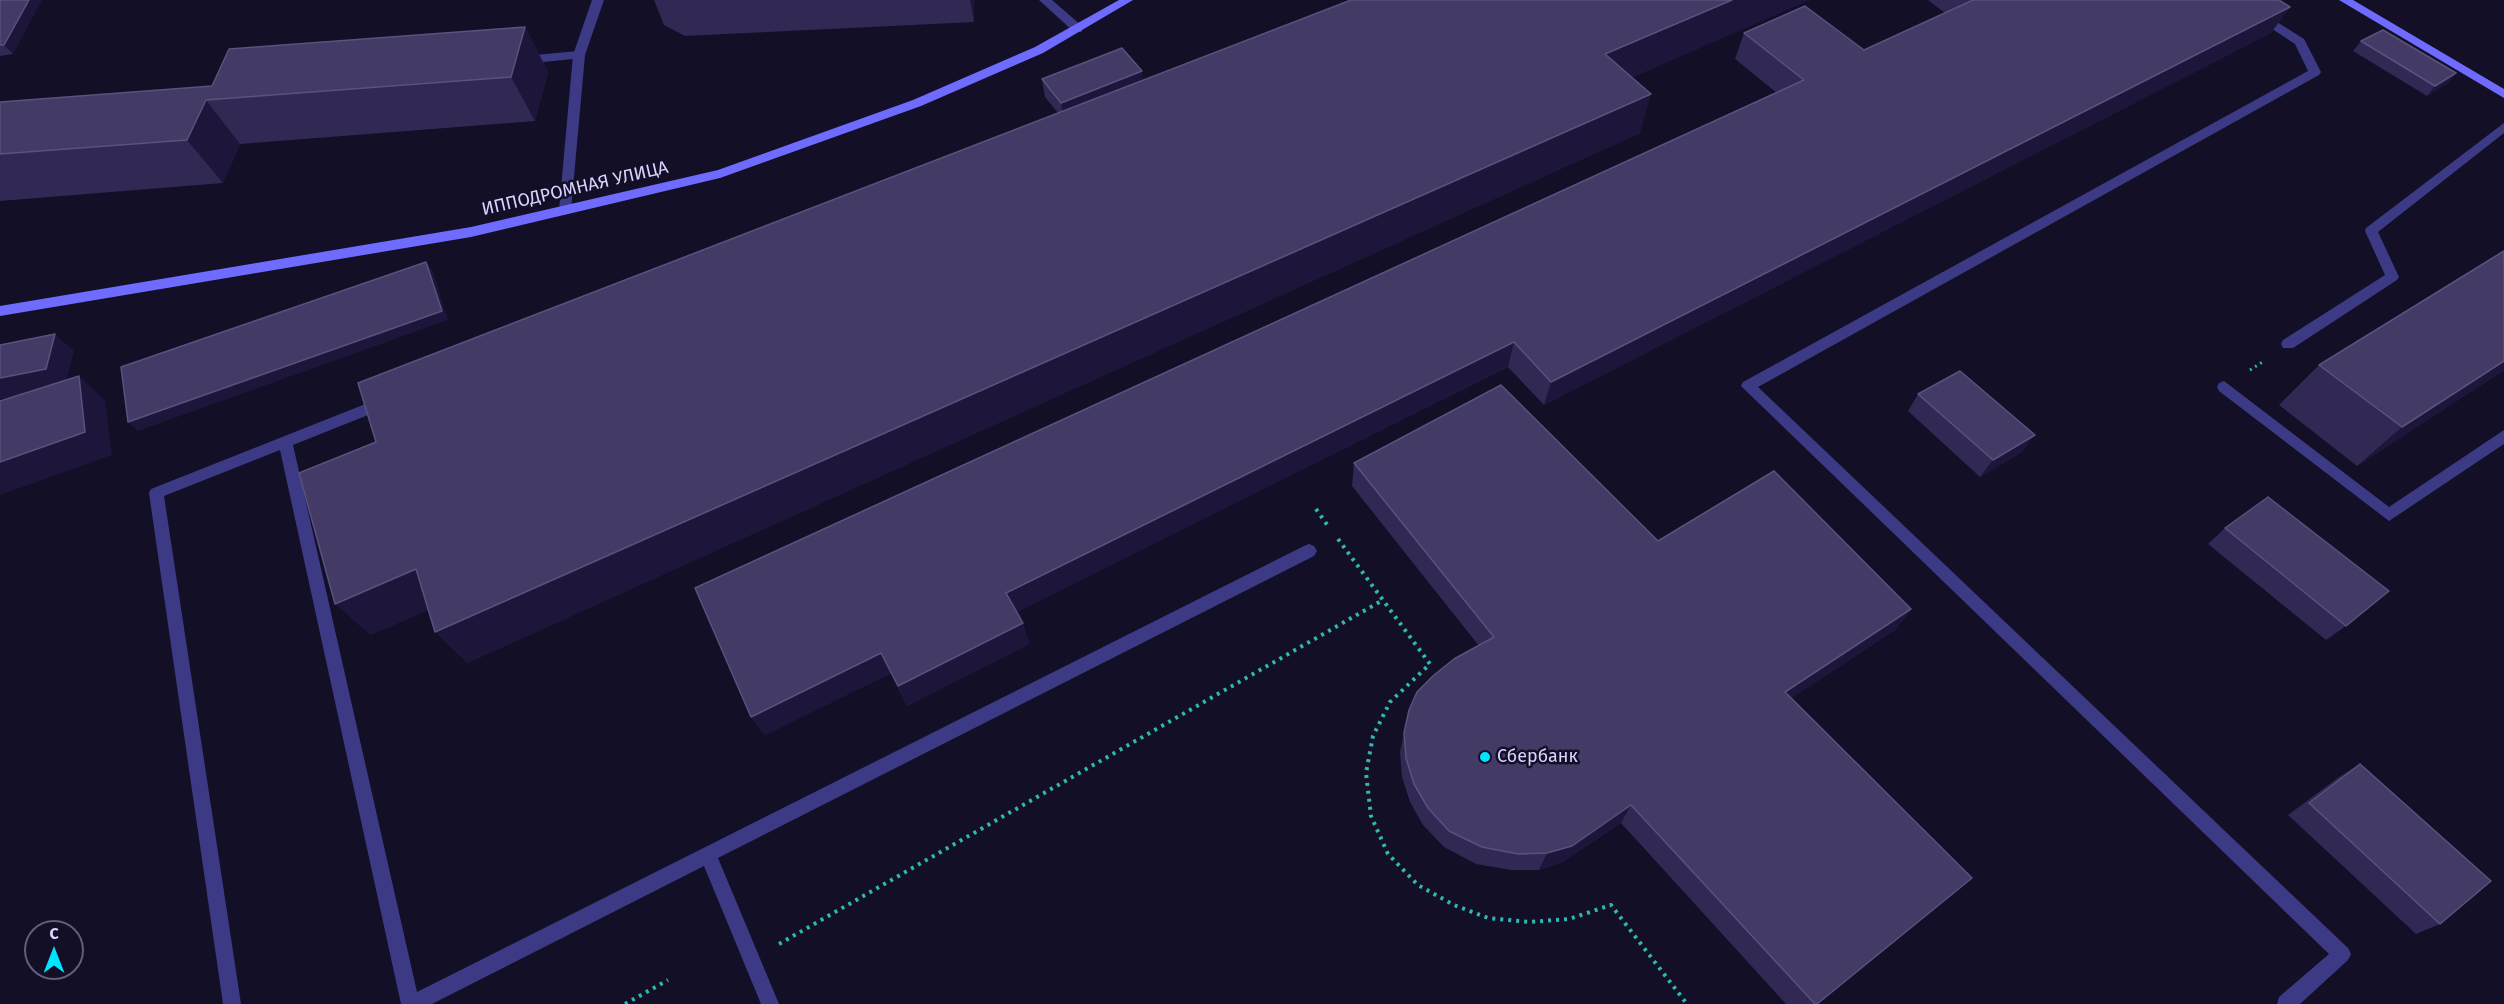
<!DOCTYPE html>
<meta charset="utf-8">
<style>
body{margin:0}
#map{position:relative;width:2504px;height:1004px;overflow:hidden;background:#130f26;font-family:"Fira Sans",sans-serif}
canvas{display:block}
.north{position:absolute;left:24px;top:920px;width:60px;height:60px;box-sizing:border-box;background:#130f26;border:2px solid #625e7d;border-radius:50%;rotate:0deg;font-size:16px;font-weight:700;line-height:24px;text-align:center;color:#d9d4ff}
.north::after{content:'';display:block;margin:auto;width:21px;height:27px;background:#00e5ff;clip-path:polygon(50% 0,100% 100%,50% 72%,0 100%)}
</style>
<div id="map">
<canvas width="2504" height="1004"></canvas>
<div class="north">С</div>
</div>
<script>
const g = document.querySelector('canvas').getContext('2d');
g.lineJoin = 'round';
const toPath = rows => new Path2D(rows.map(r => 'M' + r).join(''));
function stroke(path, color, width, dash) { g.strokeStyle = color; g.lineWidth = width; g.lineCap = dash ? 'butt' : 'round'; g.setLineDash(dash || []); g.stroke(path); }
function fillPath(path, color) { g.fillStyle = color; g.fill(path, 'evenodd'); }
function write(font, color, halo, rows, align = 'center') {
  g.font = font + ' "Fira Sans",sans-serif'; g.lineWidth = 5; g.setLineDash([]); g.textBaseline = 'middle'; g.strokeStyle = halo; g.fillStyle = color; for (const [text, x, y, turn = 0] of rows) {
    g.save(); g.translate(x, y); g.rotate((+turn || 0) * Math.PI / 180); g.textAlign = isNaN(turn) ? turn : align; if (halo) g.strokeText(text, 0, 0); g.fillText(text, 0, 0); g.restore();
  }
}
stroke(toPath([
 [2250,370,2264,361]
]), '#2fb8b0', 3, [2, 4]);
stroke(toPath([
 [1316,509,1328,526],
 [1338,539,1430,664,1390,702,1373,736,1366,773,1371,816,1388,854,1418,885,1454,905,1488,918,1529,922,1569,919,1611,905,1687,1004],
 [779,944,1383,600],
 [625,1004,668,980]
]), '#2fb8b0', 4, [3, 5]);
fillPath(toPath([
 [2228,0,2242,0,2304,39,2321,72,2319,75,1758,387,2348,948,2351,954,2348,960,2300,1004,2277,1004,2279,997,2329,954,1741,386,1743,382,2308,71,2295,44,2228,0],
 [579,51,585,55,583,58,523,64,517,60,523,56,579,51],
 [2504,123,2504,133,2378,232,2399,277,2397,280,2293,348,2283,348,2281,344,2283,340,2385,275,2365,231,2366,228,2504,123],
 [2224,381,2389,507,2504,430,2504,444,2389,521,2219,391,2217,387,2219,383,2224,381],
 [383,397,388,399,390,403,388,407,293,445,417,992,1304,546,1309,544,1314,546,1317,551,1314,556,718,858,779,1004,761,1004,704,866,432,1004,401,1004,280,450,164,496,241,1004,223,1004,149,493,151,489,383,397]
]), '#3d3a85');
fillPath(toPath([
 [592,0,604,0,585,55,571,210,565,215,559,210,573,55,592,0],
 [1039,0,1052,0,1082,26,1082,32,1074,32,1039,0]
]), '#3d3a85');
fillPath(toPath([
 [1119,0,1133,0,1043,53,921,106,720,178,471,237,0,316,0,306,471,227,718,170,913,100,1035,47,1119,0],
 [2339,0,2353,0,2504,89,2504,98,2339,0]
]), '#6f6bff');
fillPath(toPath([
 [0,0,13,54,0,56],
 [654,0,974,0,974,22,685,36,664,25],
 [1928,0,2279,0,2290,7,2271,33,1544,405,1508,367,1017,612,1023,623,1029,644,907,706,891,673,765,735,751,717,1777,93,1735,59,1744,33,1864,50,1945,13],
 [525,27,548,72,535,121,240,144,223,183,0,201,0,102,212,86],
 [2361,41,2456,73,2448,83,2427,96,2353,51],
 [1632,77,1640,133,467,663,428,610,370,635,376,442,1058,113,1045,97,1042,79,1143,80],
 [2319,365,2504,370,2357,466,2279,405],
 [1918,394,2022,452,1980,477,1908,411],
 [1354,463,1658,541,1911,609,1895,630,1791,698,1817,1004,1786,1004,1621,823,1563,862,1539,870,1511,870,1476,864,1444,847,1423,825,1410,802,1402,777,1400,752,1409,710,1479,646,1352,486],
 [2225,528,2346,626,2326,640,2208,544],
 [2360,764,2440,924,2416,934,2288,815,2339,777]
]), '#312854');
fillPath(toPath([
 [29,0,42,0,13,54,4,45],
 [970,0,974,0,974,22],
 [1732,0,1810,0,1595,94,1605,54],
 [2290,7,2271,33,1544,405,1551,382],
 [525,27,548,72,535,121,511,77],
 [1142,71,1144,90,1064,121,1061,103],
 [2456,73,2448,83,2427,96,2435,86],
 [1651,94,1640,133,467,663,435,632],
 [206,100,240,144,223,183,187,140],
 [426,262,433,271,448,320,138,431,128,422],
 [55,334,74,351,65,386,0,399,0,378],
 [1514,342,1508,367,1013,614,1006,593],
 [2504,361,2504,370,2357,466,2402,427],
 [79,376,105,400,112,455,0,495,0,462],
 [2035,435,2022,452,1980,477,1993,460],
 [416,569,447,602,370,635,335,604],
 [1911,609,1895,630,1771,712,1785,692],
 [1023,623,1029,644,907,706,898,686],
 [881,653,891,673,765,735,751,717],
 [1631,805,1621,823,1563,862,1539,870,1547,853]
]), '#1d163a');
const building = toPath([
 [0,0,29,0,4,45,0,45,0,0],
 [1351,0,1732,0,1605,54,1651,94,435,632,416,569,335,604,299,473,376,442,358,383,1351,0],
 [1973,0,2279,0,2290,7,1551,382,1514,342,1006,593,1023,623,898,686,881,653,751,717,695,588,1804,80,1744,33,1805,6,1864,50,1973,0],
 [525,27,511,77,206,100,187,140,0,154,0,102,212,86,229,49,525,27],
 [2383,30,2456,73,2435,86,2361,41,2383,30],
 [1122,48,1142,71,1061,103,1042,79,1122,48],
 [2504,251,2504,361,2402,427,2319,365,2504,251],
 [426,262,442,311,128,422,121,367,426,262],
 [55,334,46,369,0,378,0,345,55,334],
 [1960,371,2035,435,1993,460,1918,394,1960,371],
 [79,376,85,432,0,462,0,401,79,376],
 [1501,385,1658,541,1774,471,1911,609,1785,692,1972,878,1817,1004,1815,1004,1631,805,1572,846,1547,853,1518,854,1482,847,1449,831,1428,808,1414,784,1406,758,1404,733,1409,710,1417,692,1434,675,1454,659,1494,637,1354,463,1501,385],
 [2268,497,2389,591,2346,626,2225,528,2268,497],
 [2360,764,2491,881,2440,924,2309,803,2360,764]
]);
fillPath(building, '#433a66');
stroke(building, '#5a527e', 1.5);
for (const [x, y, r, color] of [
 [1485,757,6,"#00e5ff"]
]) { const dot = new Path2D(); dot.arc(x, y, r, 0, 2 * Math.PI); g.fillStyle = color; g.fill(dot); stroke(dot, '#130f26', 2); }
write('18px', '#d9d4ff', '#130f26', [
 ["ИППОДРОМНАЯ УЛИЦА",575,189,-13]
]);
write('18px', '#d9d4ff', '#130f26', [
 ["Сбербанк",1497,757]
], 'left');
</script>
